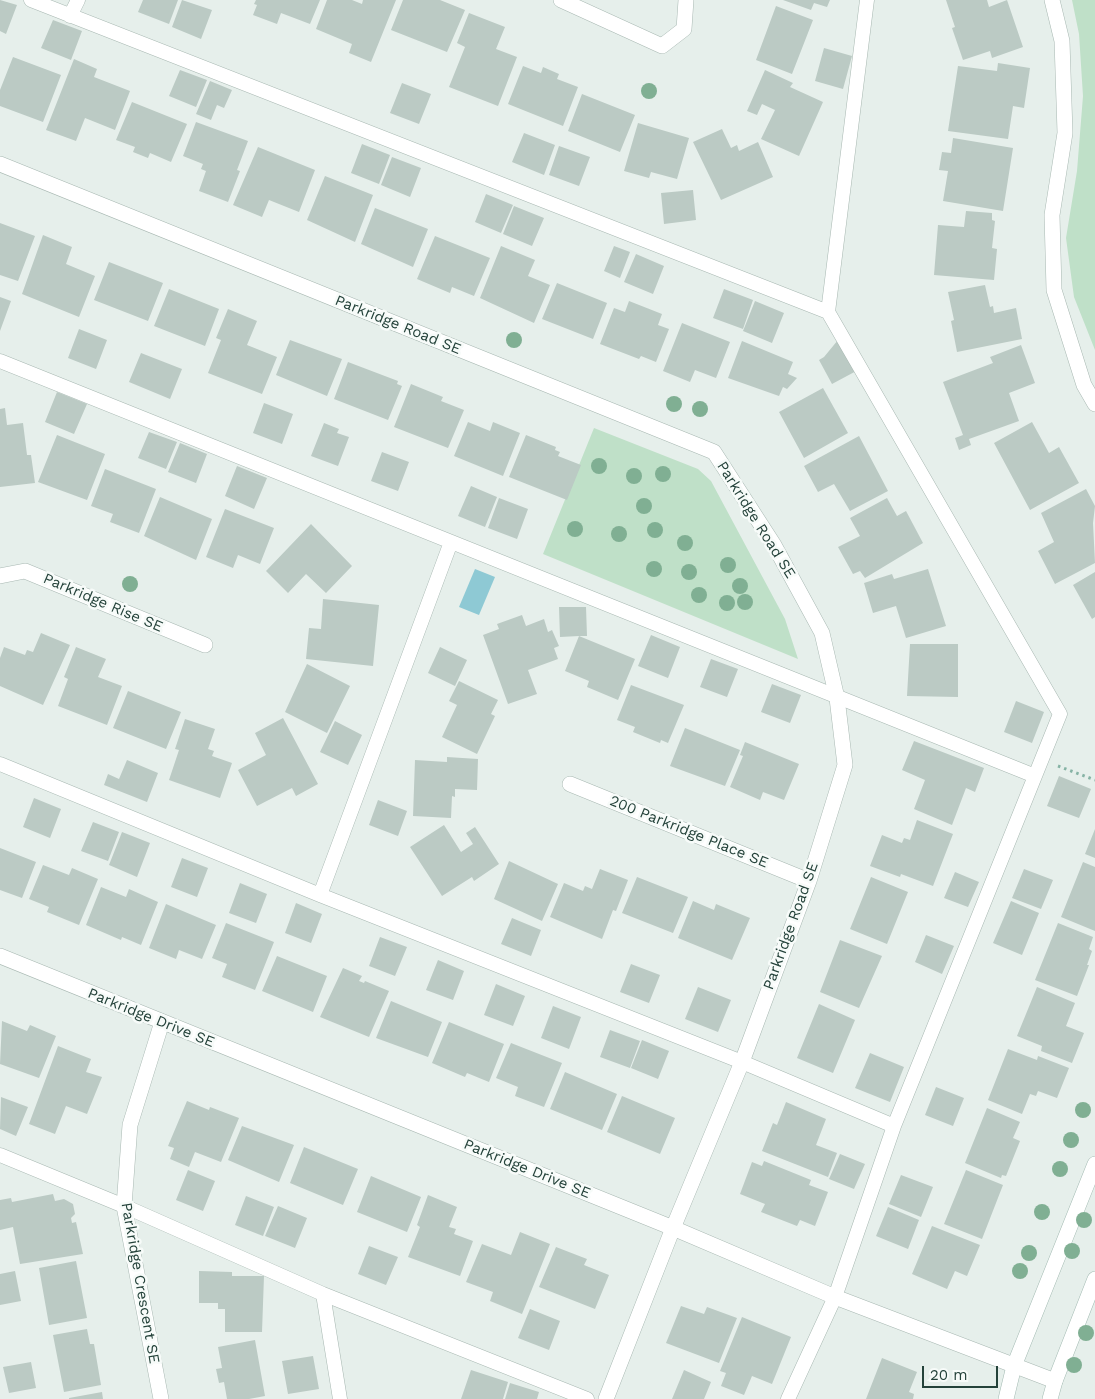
<!DOCTYPE html>
<style>
body{margin:0}
#map{position:relative;width:1095px;height:1399px;overflow:hidden;background:#e6efeb;font-family:"Work Sans",sans-serif}
canvas{display:block}
.scale{position:absolute;left:922px;top:1366px;width:76px;height:22px;box-sizing:border-box;border:2px solid #24423a;border-top:0;padding-left:6px;font-size:15px;line-height:18px;white-space:nowrap;color:#24423a;-webkit-text-stroke:4px #f7fbf9;paint-order:stroke}
</style>
<div id="map">
<canvas width="1095" height="1399"></canvas>
<div class="scale">20 m</div>
</div>
<script>
const g = document.querySelector('canvas').getContext('2d');
g.lineJoin = 'round';
function fillPath(path, color) { g.fillStyle = color; g.fill(path, 'evenodd'); }
const toPath = rows => new Path2D(rows.map(r => 'M' + r).join(''));
function stroke(path, color, width, dash) { g.strokeStyle = color; g.lineWidth = width; g.lineCap = dash ? 'butt' : 'round'; g.setLineDash(dash || []); g.stroke(path); }
function write(font, color, halo, rows, align = 'center') {
  g.font = font + ' "Work Sans",sans-serif'; g.lineWidth = 5; g.setLineDash([]); g.textBaseline = 'middle'; g.strokeStyle = halo; g.fillStyle = color; for (const [text, x, y, turn = 0] of rows) {
    g.save(); g.translate(x, y); g.rotate((+turn || 0) * Math.PI / 180); g.textAlign = isNaN(turn) ? turn : align; if (halo) g.strokeText(text, 0, 0); g.fillText(text, 0, 0); g.restore();
  }
}
fillPath(toPath([
 [1072,0,1095,0,1095,350,1074,297,1066,238,1077,171,1083,96,1079,34],
 [594,428,698,469,711,481,785,619,798,659,543,554]
]), '#bfe0c8');
fillPath(toPath([
 [475,569,495,577,479,615,459,607]
]), '#8ec9d4');
fillPath(toPath([
 [0,0,17,5,6,34,0,31],
 [143,0,178,0,169,24,138,12],
 [182,0,212,10,201,39,172,27],
 [256,0,320,0,310,24,281,13,277,24,253,15,257,5,254,4],
 [327,0,352,0,362,4,363,0,396,0,371,62,349,53,352,44,316,29],
 [403,0,440,0,465,10,447,52,391,30],
 [783,0,830,0,827,7,814,3,811,10],
 [946,0,987,0,989,7,1007,0,1023,47,992,58,990,51,963,60,952,28,955,27],
 [776,6,813,20,792,74,756,60],
 [469,13,505,27,496,49,517,57,498,106,449,87,465,47,457,43],
 [53,20,82,31,71,60,41,48],
 [824,48,852,56,843,89,815,81],
 [13,57,61,75,43,122,0,106,0,90],
 [74,59,97,69,94,77,130,91,115,130,85,118,76,141,46,130],
 [998,63,1030,68,1024,108,1013,106,1008,139,948,131,958,66,997,71],
 [523,66,541,73,543,67,559,74,557,79,578,87,563,126,508,104],
 [180,70,207,80,196,107,169,96],
 [765,70,793,83,790,87,823,102,799,156,761,139,775,110,762,104,757,115,747,111],
 [210,81,232,90,224,108,217,105,211,120,196,114],
 [402,83,431,94,419,124,390,113],
 [582,94,635,115,620,152,568,131],
 [132,102,187,124,171,162,150,153,148,158,133,152,135,147,116,140],
 [196,122,248,141,237,170,240,171,228,202,199,191,206,171,201,169,203,164,183,156],
 [638,123,689,138,677,179,651,172,649,178,624,171],
 [722,129,731,148,737,145,739,151,758,142,773,177,721,200,693,142],
 [524,133,555,145,544,175,512,162],
 [953,138,1013,148,1003,211,943,201,948,171,939,170,942,152,951,153],
 [362,144,390,155,379,184,351,173],
 [559,146,590,157,579,186,549,175],
 [258,147,315,170,299,212,269,200,262,217,233,205],
 [392,157,421,168,410,197,381,185],
 [325,176,373,195,355,242,307,220],
 [693,190,696,220,664,224,661,193],
 [486,194,513,205,501,233,475,222],
 [514,206,544,218,532,246,503,234],
 [375,208,428,229,413,267,361,244],
 [966,211,992,213,992,220,995,221,992,248,997,249,994,280,934,275,938,225,964,227],
 [0,223,35,236,18,281,0,275],
 [43,235,72,247,66,264,95,276,79,317,22,294],
 [435,236,490,258,474,296,452,287,450,293,417,279],
 [501,246,535,260,528,276,550,285,534,323,480,298],
 [614,246,630,252,620,278,604,271],
 [636,254,664,266,653,294,624,282],
 [109,262,163,283,148,321,94,300],
 [557,283,607,303,593,339,542,319],
 [985,285,990,307,993,306,994,313,1016,308,1022,339,957,352,951,321,954,320,948,292],
 [169,289,219,309,205,346,154,326],
 [724,289,753,300,743,329,713,318],
 [0,297,11,301,0,331],
 [629,301,662,314,658,325,669,329,656,362,641,356,639,359,600,344,614,308,625,312],
 [755,301,784,313,772,343,743,331],
 [228,309,257,321,247,345,277,357,262,394,208,373,221,340,216,338],
 [682,323,730,342,716,378,695,370,690,382,663,371],
 [79,329,107,340,96,369,68,358],
 [290,340,342,359,327,396,276,375],
 [838,340,860,369,832,384,819,360,824,357],
 [742,341,793,362,788,374,797,378,787,389,783,387,779,396,728,378],
 [1021,345,1035,383,1009,393,1019,421,969,439,971,445,959,450,955,438,963,435,943,382,993,363,990,357],
 [141,353,182,369,170,399,129,382],
 [348,362,398,381,397,384,402,386,388,420,334,399],
 [411,384,443,397,441,401,464,410,448,448,394,427],
 [823,388,848,433,804,458,779,412],
 [57,392,87,404,74,434,45,422],
 [264,403,293,414,282,444,253,433],
 [5,408,7,425,23,423,27,455,31,455,35,483,0,487,0,409],
 [468,422,490,431,493,422,520,433,503,476,454,456],
 [1032,422,1049,453,1059,447,1079,483,1030,510,994,443],
 [324,423,339,429,337,433,349,437,338,466,311,456],
 [149,432,177,442,166,469,138,458],
 [57,435,105,454,87,500,38,482],
 [526,435,556,447,555,450,560,452,558,456,581,465,567,500,509,477],
 [859,436,888,491,850,511,834,484,818,492,804,466],
 [180,443,207,454,196,483,168,472],
 [382,452,409,462,398,491,371,481],
 [237,466,267,478,254,509,225,496],
 [105,469,156,489,139,533,110,522,113,514,91,506],
 [471,486,497,497,485,527,458,516],
 [1086,489,1095,506,1093,523,1095,563,1055,584,1038,551,1054,542,1041,513],
 [160,497,212,519,196,560,144,536],
 [499,498,528,509,517,539,488,528],
 [887,498,897,516,906,511,923,543,865,578,860,571,853,574,838,547,860,536,850,518],
 [225,509,274,528,260,564,238,555,233,568,206,557],
 [311,524,352,566,326,593,306,574,288,593,266,571],
 [928,569,946,626,906,638,896,606,873,613,864,583,892,574,894,579],
 [1095,572,1095,617,1092,619,1073,585],
 [323,599,379,605,373,666,306,659,309,628,321,629],
 [559,607,586,607,587,636,579,636,635,659,618,700,587,687,589,681,565,671,579,636,560,637],
 [522,615,526,626,544,619,548,632,552,630,559,646,554,648,558,659,528,670,537,694,508,704,483,635,499,629,497,624],
 [41,633,70,645,43,705,0,686,0,658,4,647,25,655,27,650,33,652],
 [651,635,680,647,668,678,638,666],
 [910,644,958,644,958,697,907,696],
 [76,647,106,659,98,677,122,686,107,725,58,706,68,679,64,677],
 [440,647,467,660,455,686,428,673],
 [711,659,738,669,727,697,700,687],
 [307,664,350,686,327,733,285,712],
 [459,681,498,700,491,714,495,716,477,754,442,737,457,705,449,701],
 [772,684,801,695,790,723,761,712],
 [631,685,684,705,668,743,661,740,660,743,633,732,635,727,617,720],
 [128,691,181,712,166,749,113,728],
 [1016,701,1044,712,1032,743,1004,732],
 [283,718,318,784,296,796,292,788,257,806,238,770,266,755,255,733],
 [185,719,215,729,208,749,214,751,212,756,232,763,220,798,169,780,179,750,175,749],
 [335,721,362,735,348,765,320,752],
 [685,728,740,750,725,786,670,766],
 [914,741,984,768,975,792,966,788,952,825,914,809,925,780,902,770],
 [745,742,799,764,784,800,763,792,760,800,730,787,743,756,740,755],
 [447,757,478,759,477,790,455,789,455,797,452,796,451,818,413,816,415,760,447,762],
 [127,760,158,773,147,802,104,785,108,774,119,779],
 [1059,776,1091,789,1079,818,1047,806],
 [34,798,61,809,50,838,23,827],
 [378,800,407,811,398,836,369,825],
 [917,820,953,834,933,886,901,874,900,877,870,866,882,835,902,843,904,838,910,840],
 [93,822,119,832,108,861,81,851],
 [444,825,461,852,473,844,466,833,475,827,499,864,474,881,472,877,442,896,410,847],
 [1095,829,1095,858,1085,854],
 [122,832,150,843,137,877,109,865],
 [0,848,36,862,22,898,0,890],
 [182,858,208,868,197,897,171,887],
 [509,861,558,884,542,921,494,899],
 [1083,862,1095,867,1095,931,1061,917],
 [43,865,69,875,72,868,98,879,79,925,47,912,49,907,29,899],
 [600,869,628,880,616,911,613,910,602,939,550,917,564,883,583,891,585,886,592,889],
 [1024,869,1053,880,1041,909,1012,898],
 [955,872,979,882,968,907,944,898],
 [637,877,688,897,673,933,622,913],
 [871,877,908,892,887,944,850,929],
 [240,883,267,894,256,923,229,913],
 [101,887,126,897,129,889,158,902,141,945,122,937,121,940,86,925],
 [693,901,714,910,716,904,750,918,732,960,678,938],
 [1011,901,1039,913,1022,955,993,943],
 [296,903,322,914,311,943,285,933],
 [166,904,216,925,202,959,179,950,176,959,149,948],
 [512,918,541,930,531,956,501,944],
 [226,923,274,942,255,990,222,977,227,964,212,958],
 [1058,923,1093,937,1089,949,1092,951,1087,965,1089,965,1077,996,1035,980],
 [926,935,954,946,942,974,915,962],
 [380,937,407,947,395,976,369,966],
 [840,940,882,956,859,1008,820,992],
 [277,956,327,976,313,1012,262,991],
 [438,960,464,971,453,1000,426,990],
 [631,964,660,975,649,1003,620,992],
 [343,968,362,976,359,981,364,983,365,981,389,991,369,1037,320,1017],
 [496,984,525,996,513,1026,484,1015],
 [698,987,731,1000,718,1032,685,1019],
 [1037,987,1075,1003,1066,1026,1084,1033,1072,1063,1041,1051,1042,1046,1017,1036],
 [391,1001,442,1022,428,1057,376,1038],
 [819,1004,855,1020,833,1073,797,1058],
 [553,1006,581,1017,569,1049,541,1038],
 [2,1021,27,1031,30,1025,56,1036,39,1078,0,1064],
 [449,1022,504,1044,489,1082,467,1073,465,1077,432,1063],
 [610,1030,640,1041,630,1068,600,1057],
 [642,1040,669,1051,658,1079,631,1068],
 [511,1043,562,1063,544,1107,515,1096,518,1087,496,1078],
 [58,1046,91,1059,86,1072,102,1077,87,1114,66,1106,55,1134,29,1124],
 [1008,1049,1037,1060,1038,1056,1069,1068,1057,1098,1038,1091,1036,1096,1030,1094,1022,1114,988,1100],
 [870,1053,904,1067,890,1102,855,1088],
 [565,1072,617,1094,602,1130,550,1109],
 [936,1087,964,1098,953,1126,925,1115],
 [622,1096,675,1118,660,1154,607,1132],
 [1,1097,28,1107,16,1136,0,1129],
 [187,1101,209,1110,210,1107,239,1118,221,1162,195,1152,189,1167,170,1159,174,1148,168,1146],
 [786,1102,826,1119,816,1145,837,1153,828,1177,762,1151,773,1123,777,1125],
 [987,1108,1020,1122,1013,1138,1020,1141,1006,1176,1002,1175,1001,1178,965,1163],
 [242,1126,294,1145,279,1182,228,1160],
 [304,1147,358,1169,343,1205,290,1183],
 [840,1154,865,1164,854,1189,829,1179],
 [764,1161,811,1180,809,1185,828,1192,815,1226,800,1220,797,1226,761,1212,765,1204,740,1194,752,1162,762,1166],
 [188,1170,215,1181,203,1211,176,1200],
 [966,1170,1003,1185,982,1239,944,1224],
 [901,1175,933,1187,921,1217,889,1204],
 [371,1176,421,1197,407,1232,357,1212],
 [53,1194,55,1201,64,1199,73,1204,75,1214,71,1218,72,1223,76,1222,83,1254,20,1264,13,1227,0,1230,0,1200,11,1198,12,1202],
 [428,1195,457,1207,449,1227,456,1229,454,1234,473,1241,460,1276,408,1257,420,1227,417,1225],
 [246,1196,274,1207,263,1236,235,1225],
 [278,1206,307,1218,295,1248,265,1236],
 [888,1207,919,1220,908,1249,876,1236],
 [932,1226,980,1245,967,1276,955,1271,947,1289,912,1274],
 [520,1232,550,1244,522,1314,490,1301,493,1292,466,1282,482,1244,511,1255],
 [369,1246,398,1257,386,1285,358,1274],
 [556,1247,587,1259,584,1265,609,1275,595,1309,539,1287],
 [76,1261,87,1318,49,1325,39,1268],
 [15,1271,21,1301,0,1305,0,1274],
 [199,1271,232,1272,232,1276,264,1276,262,1332,225,1332,225,1309,218,1309,218,1303,199,1303],
 [681,1306,704,1314,707,1307,737,1318,719,1363,666,1343],
 [530,1309,560,1321,549,1350,518,1338],
 [742,1317,791,1337,772,1384,752,1376,744,1395,721,1386,726,1373,720,1371],
 [87,1329,90,1344,94,1344,101,1385,64,1392,53,1335],
 [255,1340,265,1396,249,1399,227,1399,224,1382,219,1383,216,1369,222,1368,218,1347],
 [313,1356,319,1389,288,1394,282,1361],
 [882,1358,917,1372,909,1392,914,1394,913,1399,866,1399],
 [31,1362,36,1388,9,1393,3,1367],
 [471,1370,508,1382,503,1399,461,1399],
 [684,1370,711,1382,704,1399,672,1399],
 [510,1383,539,1392,537,1399,505,1399],
 [102,1392,103,1399,69,1399,69,1398]
]), '#bbcac4');
const lane = toPath([
 [31,0,828,312,1060,714,894,1126,835,1297,788,1399],
 [70,16,78,0],
 [828,312,867,0],
 [0,361,1035,776],
 [0,764,320,895,742,1062,894,1126],
 [320,895,451,542],
 [0,1155,124,1206,323,1294,587,1399],
 [323,1294,340,1399]
]);
const street = toPath([
 [561,0,662,46,684,29,686,0],
 [1052,0,1062,41,1065,133,1052,215,1054,290,1084,385,1095,404],
 [0,164,714,452,774,545,822,633,837,698,845,765,809,881,742,1062,673,1228,606,1399],
 [0,576,25,571,205,645],
 [570,784,809,881],
 [0,956,673,1228,835,1297,1055,1381],
 [161,1399,124,1206,130,1125,162,1022]
]);
const secondary = toPath([
 [1006,1399,1014,1366,1095,1164],
 [1050,1399,1055,1381,1095,1279]
]);
stroke(lane, '#a8b8b2', 15);
stroke(street, '#a8b8b2', 16);
stroke(secondary, '#a4bbb3', 16);
stroke(toPath([
 [1058,766,1095,780]
]), '#86b3a5', 3, [2.5, 4]);
stroke(lane, '#fff', 14);
stroke(street, '#fff', 15);
stroke(secondary, '#fff', 15);
g.fillStyle = '#80af93';
for (const [x, y] of [
 [649,91],
 [514,340],
 [674,404],
 [700,409],
 [599,466],
 [663,474],
 [634,476],
 [644,506],
 [575,529],
 [655,530],
 [619,534],
 [685,543],
 [728,565],
 [654,569],
 [689,572],
 [130,584],
 [740,586],
 [699,595],
 [745,602],
 [727,603],
 [1083,1110],
 [1071,1140],
 [1060,1169],
 [1042,1212],
 [1084,1220],
 [1072,1251],
 [1029,1253],
 [1020,1271],
 [1086,1333],
 [1074,1365]
]) { g.beginPath(); g.arc(x, y, 8, 0, 2 * Math.PI); g.fill(); }
write('15px', '#24423a', '#f7fbf9', [
 ["Parkridge Road SE",398,325,22],
 ["Parkridge Road SE",756,520,58],
 ["Parkridge Rise SE",103,603,23],
 ["200 Parkridge Place SE",689,832,22],
 ["Parkridge Road SE",791,926,-70],
 ["Parkridge Drive SE",151,1018,22],
 ["Parkridge Drive SE",527,1169,22],
 ["Parkridge Crescent SE",140,1283,80]
]);
</script>
